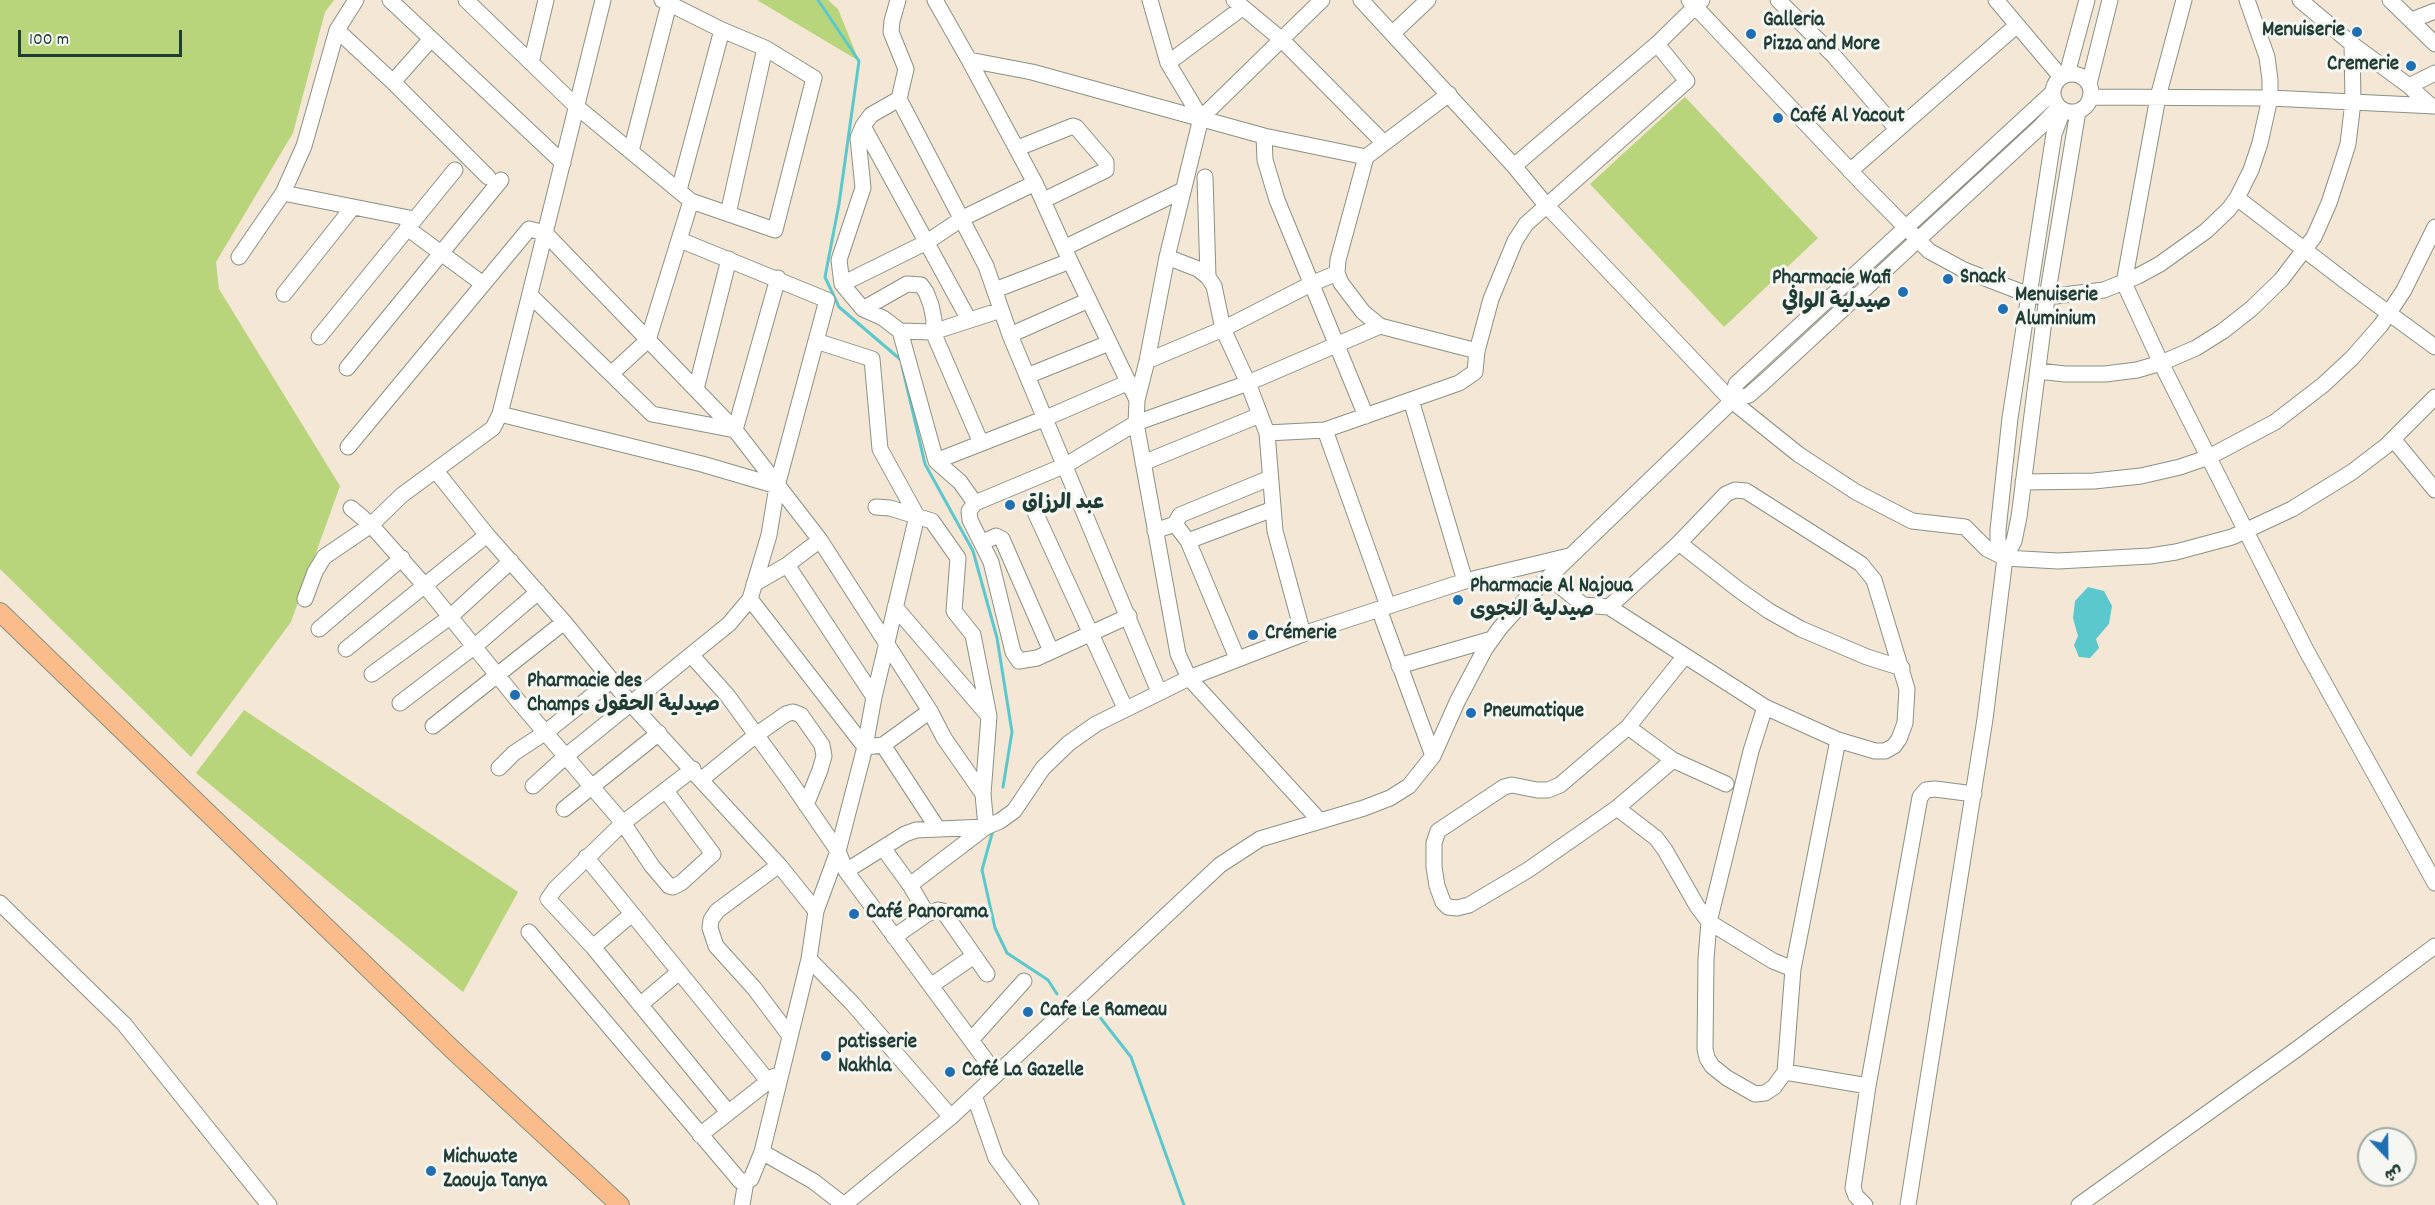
<!DOCTYPE html>
<meta charset="utf-8">
<style>
body{margin:0}
#map{position:relative;width:2435px;height:1205px;overflow:hidden;background:#f4e7d5;font-family:Dekko,"Playpen Sans Arabic",sans-serif}
canvas{display:block}
.north{position:absolute;left:2357px;top:1127px;width:60px;height:60px;box-sizing:border-box;background:#f6f6f2;border:2px solid #a0aca6;border-radius:50%;rotate:158deg;font-size:16px;font-weight:700;line-height:24px;text-align:center;color:#1f3d34}
.north::after{content:'';display:block;margin:auto;width:21px;height:27px;background:#1f6fb2;clip-path:polygon(50% 0,100% 100%,50% 72%,0 100%)}
.scale{position:absolute;left:18px;top:30px;width:164px;height:27px;box-sizing:border-box;border:3px solid #1f3d34;border-top:0;padding-left:8px;font-size:18px;line-height:21px;white-space:nowrap;color:#1f3d34;-webkit-text-stroke:4px #f6f6f2;paint-order:stroke}
</style>
<div id="map">
<canvas width="2435" height="1205"></canvas>
<div class="north">ش</div>
<div class="scale">100 m</div>
</div>
<script>
const g = document.querySelector('canvas').getContext('2d');
g.lineJoin = 'round';
function fillPath(path, color) { g.fillStyle = color; g.fill(path, 'evenodd'); }
const toPath = rows => new Path2D(rows.map(r => 'M' + r).join(''));
function stroke(path, color, width, dash) { g.strokeStyle = color; g.lineWidth = width; g.lineCap = dash ? 'butt' : 'round'; g.setLineDash(dash || []); g.stroke(path); }
function write(font, color, halo, rows, align = 'center') {
  g.font = font + ' Dekko,"Playpen Sans Arabic",sans-serif'; g.lineWidth = 6; g.setLineDash([]); g.textBaseline = 'middle'; g.strokeStyle = halo; g.fillStyle = color; for (const [text, x, y, turn = 0] of rows) {
    g.save(); g.translate(x, y); g.rotate((+turn || 0) * Math.PI / 180); g.textAlign = isNaN(turn) ? turn : align; if (halo) g.strokeText(text, 0, 0); g.fillText(text, 0, 0); g.restore();
  }
}
fillPath(toPath([
 [0,0,334,0,325,12,293,133,216,262,219,289,340,486,291,622,191,757,0,569],
 [757,0,828,0,838,9,859,61],
 [1685,97,1818,238,1724,327,1590,184],
 [244,710,518,892,463,992,196,773]
]), '#b8d57b');
fillPath(toPath([
 [2088,587,2104,591,2112,606,2109,624,2096,639,2099,648,2090,658,2079,657,2074,645,2078,636,2073,618,2075,601]
]), '#5bc8ce');
stroke(toPath([
 [818,0,859,61,839,204,825,277,839,307,901,360],
 [902,366,925,464,973,551,997,638,1012,732,1003,787],
 [993,830,982,870,995,928,1007,953,1048,980,1057,994],
 [1095,1011,1131,1057,1184,1205]
]), '#5bc8ce', 3);
const minor = toPath([
 [390,0,563,163],
 [466,0,577,107,691,201,775,230,814,78,765,48,722,30,662,0],
 [898,0,892,21,891,32,906,69,899,99,871,115,863,126,858,138,863,188,839,260,842,284,863,309,883,318,900,331,936,461,960,482,975,503],
 [935,0,969,60,1032,72,1264,136,1366,157],
 [1150,0,1168,63,1201,118],
 [1234,0,1282,40,1384,143],
 [1361,0,1514,166,1546,205,1732,401,1798,454,1856,492,1912,521,1965,527,1987,549,2005,558,2058,561,2150,556,2176,552,2232,537,2292,509,2352,472,2386,446,2435,397],
 [1689,0,1862,183,1929,251,1964,270,2029,295,2047,297,2104,290,2138,276,2160,264,2206,231,2229,209,2237,198,2251,170,2260,143,2270,98,2270,80,2267,57,2247,0],
 [1778,0,1834,56,1897,129],
 [1996,0,2061,77],
 [2184,0,2158,97,2124,283,2161,363,2306,650,2435,883],
 [2300,0,2352,44,2409,86,2431,106],
 [2390,0,2435,44],
 [2412,20,2435,11],
 [337,30,393,82,488,177],
 [1393,33,1428,0],
 [969,60,1035,183,1070,261,1137,400],
 [531,63,546,0],
 [1168,63,1242,8],
 [2067,74,2087,0],
 '2053 93a19 19 0 1 1 38 0a19 19 0 1 1-38 0Z',
 [393,82,431,39],
 [2089,84,2110,0],
 [2409,86,2435,73],
 [1449,94,1366,157,1338,260,1337,273,1341,283,1363,312,1380,326,1477,351],
 [2090,97,2270,98,2435,106],
 [899,99,986,266,1010,335,1159,692],
 [863,126,969,320],
 [1264,136,1265,160,1277,200,1366,416],
 [1018,148,1073,126,1076,127,1106,162,1106,170,1044,200],
 [631,151,669,4],
 [1514,166,1657,44,1702,0],
 [1850,171,2016,26],
 [1205,177,1208,277],
 [679,190,722,30],
 [283,193,414,219],
 [2237,198,2353,287,2435,347],
 [728,214,765,48],
 [407,228,483,284],
 [1064,248,1181,191],
 [239,257,283,193,304,146,337,30,356,0],
 [1167,257,1198,269,1208,277,1214,286,1223,329,1248,383,1267,433,1325,430,1459,383,1475,372,1477,351,1491,299,1515,241,1526,224,1687,81,1657,44],
 [842,284,927,242,963,218,1035,183],
 [995,290,1070,261],
 [284,294,353,207],
 [530,295,652,414,735,430,778,278],
 [863,309,907,284,921,285,926,292,931,305,934,320,933,332,981,443],
 [900,331,933,332,1001,310],
 [1010,335,1089,300],
 [319,337,455,170],
 [1147,361,1223,329,1311,284,1337,273],
 [347,368,501,180],
 [2038,371,2065,374,2105,374,2137,370,2161,363,2196,348,2223,331,2251,309,2281,280,2314,237,2329,203,2342,163,2348,144,2353,102,2352,44],
 [611,374,648,340,691,201],
 [1027,376,1109,343],
 [696,389,729,259],
 [1411,400,1465,581],
 [1732,401,1736,384,2052,93],
 [500,414,702,464,777,486],
 [1325,430,1388,606],
 [1267,433,1275,531,1303,634],
 [2393,439,2435,490],
 [348,447,529,229,545,233,735,430,820,540,930,711,944,738,983,794,986,827,910,885],
 [936,461,1046,418,1129,382],
 [1143,463,1260,415],
 [436,471,487,535,564,622,631,704,779,865,816,911],
 [2023,482,2094,481,2141,476,2180,467,2209,457,2275,422,2323,385,2352,358,2381,325,2404,290,2435,227],
 [876,507,890,508,932,521,958,558,954,611,973,635,989,716,983,794],
 [351,508,371,525,426,587,519,702,623,823,652,866,669,886,673,887,681,883,713,854,666,791],
 [1035,512,1125,708],
 [1175,524,1180,515,1270,478],
 [1155,531,1175,524,1188,541,1237,658],
 [1188,541,1273,509],
 [983,542,996,536,1002,539,1051,651],
 [1679,543,1739,590,1769,611,1801,629,1867,657,1902,668],
 [2005,558,1998,543,1998,530,2010,418,2054,134,2063,110],
 [787,565,874,697],
 [1549,577,1583,605,1609,607,1765,707,1838,740,1875,751,1885,751,1894,746,1899,739,1905,723,1907,689,1874,580,1861,564,1746,491,1735,490,1726,494,1679,543,1609,607],
 [754,584,787,565,820,540],
 [305,599,315,572,324,557,371,525,402,495,493,428,500,414,603,0],
 [750,599,865,747,883,745,930,711],
 [895,607,987,714],
 [1379,609,1433,756],
 [1129,616,1037,658,1019,661,1013,652,991,562,970,520,969,511,975,503,1066,465,1136,423,1248,383,1380,326],
 [319,629,402,558],
 [346,649,487,535],
 [692,656,727,695,790,781,838,851,846,871,905,834,916,830,986,827,1000,821,1014,811,1043,768,1069,743,1096,724,1189,678,1303,634,1465,581,1569,556],
 [1399,666,1492,639],
 [372,674,450,617,511,561],
 [400,703,475,646,538,592],
 [1765,707,1751,751,1709,922,1706,959,1705,1049,1707,1058,1712,1066,1727,1078,1755,1094,1765,1093,1774,1087,1785,1072,1868,1086],
 [433,726,564,622],
 [1628,727,1673,760,1726,784],
 [883,745,938,829],
 [1673,760,1617,808,1528,870,1469,905,1457,908,1448,907,1443,902,1437,886,1434,867,1434,843,1438,831,1504,787,1512,785,1537,790,1548,790,1560,785,1628,727,1684,657],
 [499,768,514,753,546,732,612,680],
 [693,769,623,823,555,889,548,899,593,947,728,1112],
 [702,779,756,735,786,714,793,712,801,715,822,745,824,756,820,770,806,805],
 [533,786,566,756,729,624,750,599,769,535,777,486,827,300,680,240],
 [1617,808,1656,838,1665,850,1697,906,1709,922,1773,961,1793,969],
 [564,809,659,733],
 [1320,821,1189,678,1178,654,1136,423,1137,400,1147,361,1167,257,1201,118,1322,0],
 [883,848,910,885,927,914],
 [586,857,768,1081],
 [779,865,717,911,711,920,710,928,716,946,754,988,790,1036],
 [846,871,996,1074],
 [0,903,124,1024,269,1205],
 [529,932,735,1175,740,1181,746,1181,751,1179,762,1152,809,959,816,911,838,851,865,747,874,697,917,516,880,449,872,359,816,341],
 [894,937,927,914,938,910,943,911,987,974],
 [593,947,632,914],
 [809,959,852,1003,951,1117],
 [932,985,974,956],
 [640,1005,679,972],
 [971,1040,1024,981],
 [1785,1072,1793,969,1838,740],
 [974,1095,996,1158,1031,1205],
 [700,1135,775,1076],
 [762,1152,813,1181,844,1205],
 [742,1205,746,1181],
 [844,1205,951,1117,1220,865,1260,839,1364,808,1390,798,1409,786,1433,756,1458,700,1485,649,1500,628,1525,600,1732,401,1749,395,1764,382,2040,127,2059,107],
 [1865,1205,1856,1196,1853,1188,1868,1086,1920,797,1926,790,1935,789,1974,794],
 [1908,1205,1985,719,2005,558,2014,541,2019,517,2047,297,2078,111],
 [2079,1205,2297,1049,2435,946]
]);
const major = toPath([
 [0,612,454,1051,620,1205]
]);
stroke(minor, '#8a9284', 17);
stroke(major, '#8a9284', 20);
stroke(minor, '#fff', 15);
stroke(major, '#f9bc8a', 18);
for (const [x, y, r, color] of [
 [2357,32,6,"#1f6fb2"],
 [1751,34,6,"#1f6fb2"],
 [2411,66,6,"#1f6fb2"],
 [1778,118,6,"#1f6fb2"],
 [1948,279,6,"#1f6fb2"],
 [1903,292,6,"#1f6fb2"],
 [2003,309,6,"#1f6fb2"],
 [1010,505,6,"#1f6fb2"],
 [1458,600,6,"#1f6fb2"],
 [1253,635,6,"#1f6fb2"],
 [515,695,6,"#1f6fb2"],
 [1471,713,6,"#1f6fb2"],
 [854,914,6,"#1f6fb2"],
 [1028,1012,6,"#1f6fb2"],
 [826,1056,6,"#1f6fb2"],
 [950,1072,6,"#1f6fb2"],
 [431,1171,6,"#1f6fb2"]
]) { const dot = new Path2D(); dot.arc(x, y, r, 0, 2 * Math.PI); g.fillStyle = color; g.fill(dot); stroke(dot, '#f6f6f2', 2); }
write('bold 21px', '#1f3d34', '#f6f6f2', [
 ["Galleria",1763,22],
 ["Pizza and More",1763,46],
 ["Menuiserie",2345,32,"right"],
 ["Cremerie",2399,66,"right"],
 ["Café Al Yacout",1790,118],
 ["Snack",1960,279],
 ["Pharmacie Wafi",1891,280,"right"],
 ["صيدلية الوافي",1891,304,"right"],
 ["Menuiserie",2015,297],
 ["Aluminium",2015,321],
 ["عبد الرزاق",1022,505],
 ["Pharmacie Al Najoua",1470,588],
 ["صيدلية النجوى",1470,612],
 ["Crémerie",1265,635],
 ["Pharmacie des",527,683],
 ["Champs صيدلية الحقول",527,707],
 ["Pneumatique",1483,713],
 ["Café Panorama",866,914],
 ["Cafe Le Rameau",1040,1012],
 ["patisserie",838,1044],
 ["Nakhla",838,1068],
 ["Café La Gazelle",962,1072],
 ["Michwate",443,1159],
 ["Zaouja Tanya",443,1183]
], 'left');
</script>
